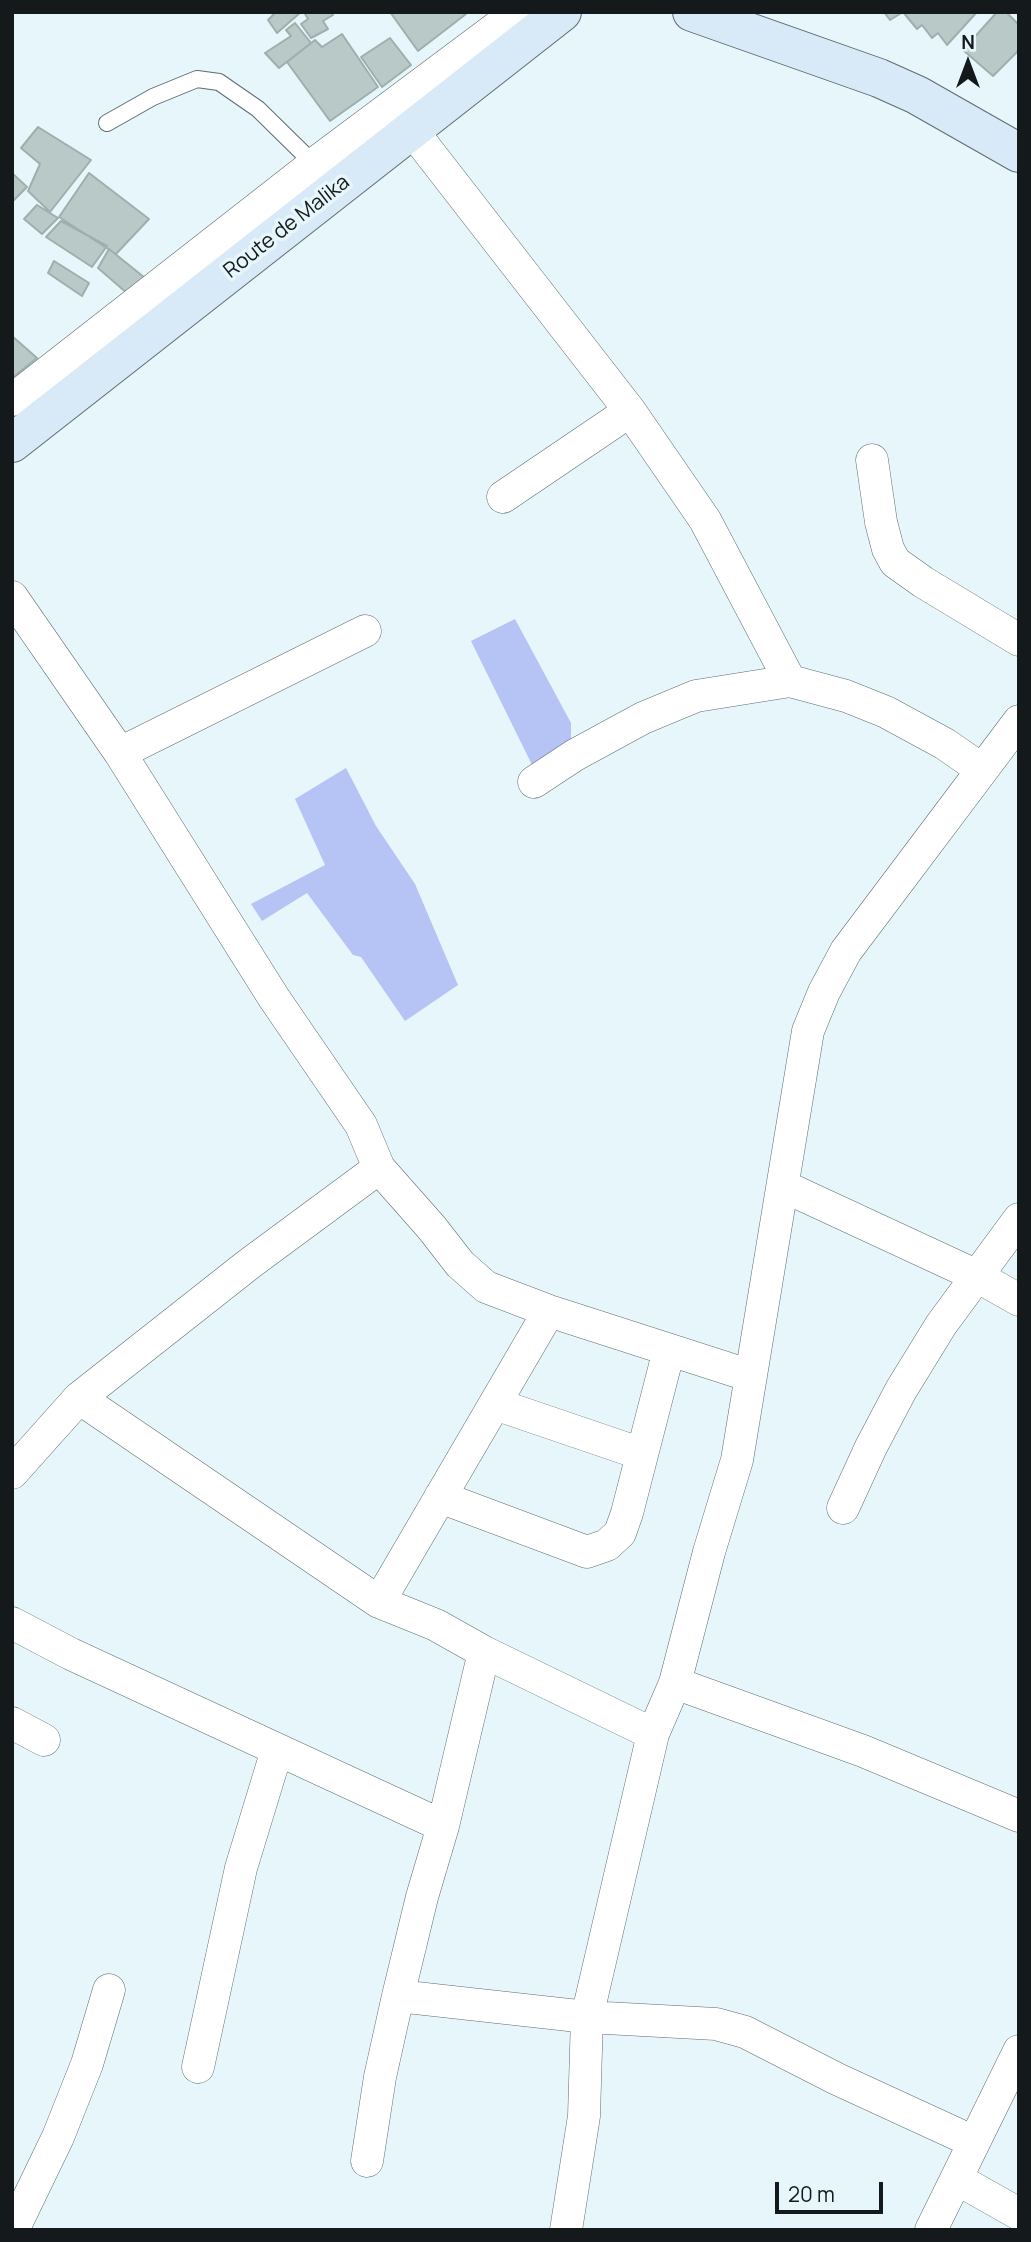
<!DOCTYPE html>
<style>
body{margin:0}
#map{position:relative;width:1031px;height:2242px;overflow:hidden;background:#e6f6fb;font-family:Manrope,sans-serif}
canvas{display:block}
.frame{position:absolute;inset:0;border:14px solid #141a1b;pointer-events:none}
.north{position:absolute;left:933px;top:28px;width:70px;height:70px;-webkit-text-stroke:5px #e6f6fb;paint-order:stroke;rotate:0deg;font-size:19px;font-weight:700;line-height:28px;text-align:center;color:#141a1b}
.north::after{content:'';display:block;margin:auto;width:24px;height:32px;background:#141a1b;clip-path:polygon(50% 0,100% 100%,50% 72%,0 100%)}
.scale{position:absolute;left:775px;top:2182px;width:108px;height:32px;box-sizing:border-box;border:4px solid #141a1b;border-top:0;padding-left:9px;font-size:21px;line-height:24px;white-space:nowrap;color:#141a1b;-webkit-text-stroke:5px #e6f6fb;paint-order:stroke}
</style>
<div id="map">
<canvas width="1031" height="2242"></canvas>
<div class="frame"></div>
<div class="north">N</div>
<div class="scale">20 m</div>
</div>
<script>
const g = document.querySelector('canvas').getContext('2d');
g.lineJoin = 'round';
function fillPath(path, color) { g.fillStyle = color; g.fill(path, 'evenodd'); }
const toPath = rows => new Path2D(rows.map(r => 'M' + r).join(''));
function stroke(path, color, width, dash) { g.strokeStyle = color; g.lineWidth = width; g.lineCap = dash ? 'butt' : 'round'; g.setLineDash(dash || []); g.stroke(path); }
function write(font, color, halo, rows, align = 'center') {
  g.font = font + ' Manrope,sans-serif'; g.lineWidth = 7; g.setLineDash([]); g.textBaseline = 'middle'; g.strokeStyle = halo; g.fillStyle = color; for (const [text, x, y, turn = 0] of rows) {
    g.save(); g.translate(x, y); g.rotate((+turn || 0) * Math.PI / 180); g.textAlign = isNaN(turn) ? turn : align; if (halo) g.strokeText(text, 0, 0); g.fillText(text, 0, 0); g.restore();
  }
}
fillPath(toPath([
 [515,619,571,723,571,742,538,777,471,641],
 [346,768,376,826,415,884,458,985,405,1021,361,957,353,955,307,893,262,921,251,904,325,865,295,799]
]), '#b5c3f5');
const building = toPath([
 [276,12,301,12,277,33,268,20,276,12],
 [304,12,331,12,333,15,323,21,328,29,311,38,301,24,308,19,304,12],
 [390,12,461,12,466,14,418,51,390,12],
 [884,12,977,12,947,45,938,33,932,38,922,25,917,29,903,12,890,20,884,12],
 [997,12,1006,12,1019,25,1019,50,993,76,963,50,997,12],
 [295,23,311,43,279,68,265,53,291,36,286,30,295,23],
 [342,34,378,87,330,121,287,62,315,40,322,47,342,34],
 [390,38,411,65,382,87,361,57,390,38],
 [38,127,91,160,50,212,28,191,40,164,21,148,38,127],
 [12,173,27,187,12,202,12,173],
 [89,173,149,219,116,254,59,217,89,173],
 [37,205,58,218,42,234,24,219,37,205],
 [61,221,107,246,92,267,46,237,61,221],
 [109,249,145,278,128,294,98,268,109,249],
 [54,261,89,283,82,296,48,273,54,261],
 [12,336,37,358,12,378,12,336]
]);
fillPath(building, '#b8c9c8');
stroke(building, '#9eafad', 2);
const lane = toPath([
 [107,123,153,97,197,79,219,82,258,109,314,164]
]);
const street = toPath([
 [411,129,630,411,705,520,790,681],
 [12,400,314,164,496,28,510,20,522,18,552,20],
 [872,460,881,522,888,549,895,562,923,582,1019,640],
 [503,497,630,411],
 [12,597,120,753,274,998,361,1125,379,1168,432,1228,460,1264,486,1287,549,1311,751,1376],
 [120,753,365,631],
 [534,782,575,755,643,718,696,696,790,681,846,696,886,712,945,744,981,769],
 [783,1186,975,1275,1019,1300],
 [79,1398,379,1602,436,1625,484,1652,653,1734],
 [495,1404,642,1454],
 [12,1473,79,1398,249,1264,379,1168],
 [440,1497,587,1552,607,1545,620,1533,627,1513,669,1350],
 [843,1508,871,1447,901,1390,941,1325,1019,1219],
 [379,1602,549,1311],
 [12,1623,71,1654,443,1826],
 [675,1683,863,1751,1019,1816],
 [12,1723,44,1740],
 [398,1996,587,2017,716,2024,745,2032,837,2079,974,2142],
 [198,2067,241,1868,277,1750],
 [367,2161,380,2077,398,1996,422,1897,443,1826,484,1652],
 [957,2179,1019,2214],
 [13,2230,58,2137,87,2064,109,1990],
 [566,2230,584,2116,587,2017,653,1734,675,1683,709,1552,737,1460,808,1031,824,992,846,951,1019,721],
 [931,2230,1019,2051]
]);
const secondary = toPath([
 [692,12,879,78,917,95,1019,153],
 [12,443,562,12]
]);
stroke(lane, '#5f6d71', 18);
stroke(street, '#5f6d71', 33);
stroke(secondary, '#5f6d71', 40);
stroke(lane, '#fff', 16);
stroke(street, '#fff', 32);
stroke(secondary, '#d8e9f7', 38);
write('21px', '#141a1b', '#e6f6fb', [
 ["Route de Malika",287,227,-38]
]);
</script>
